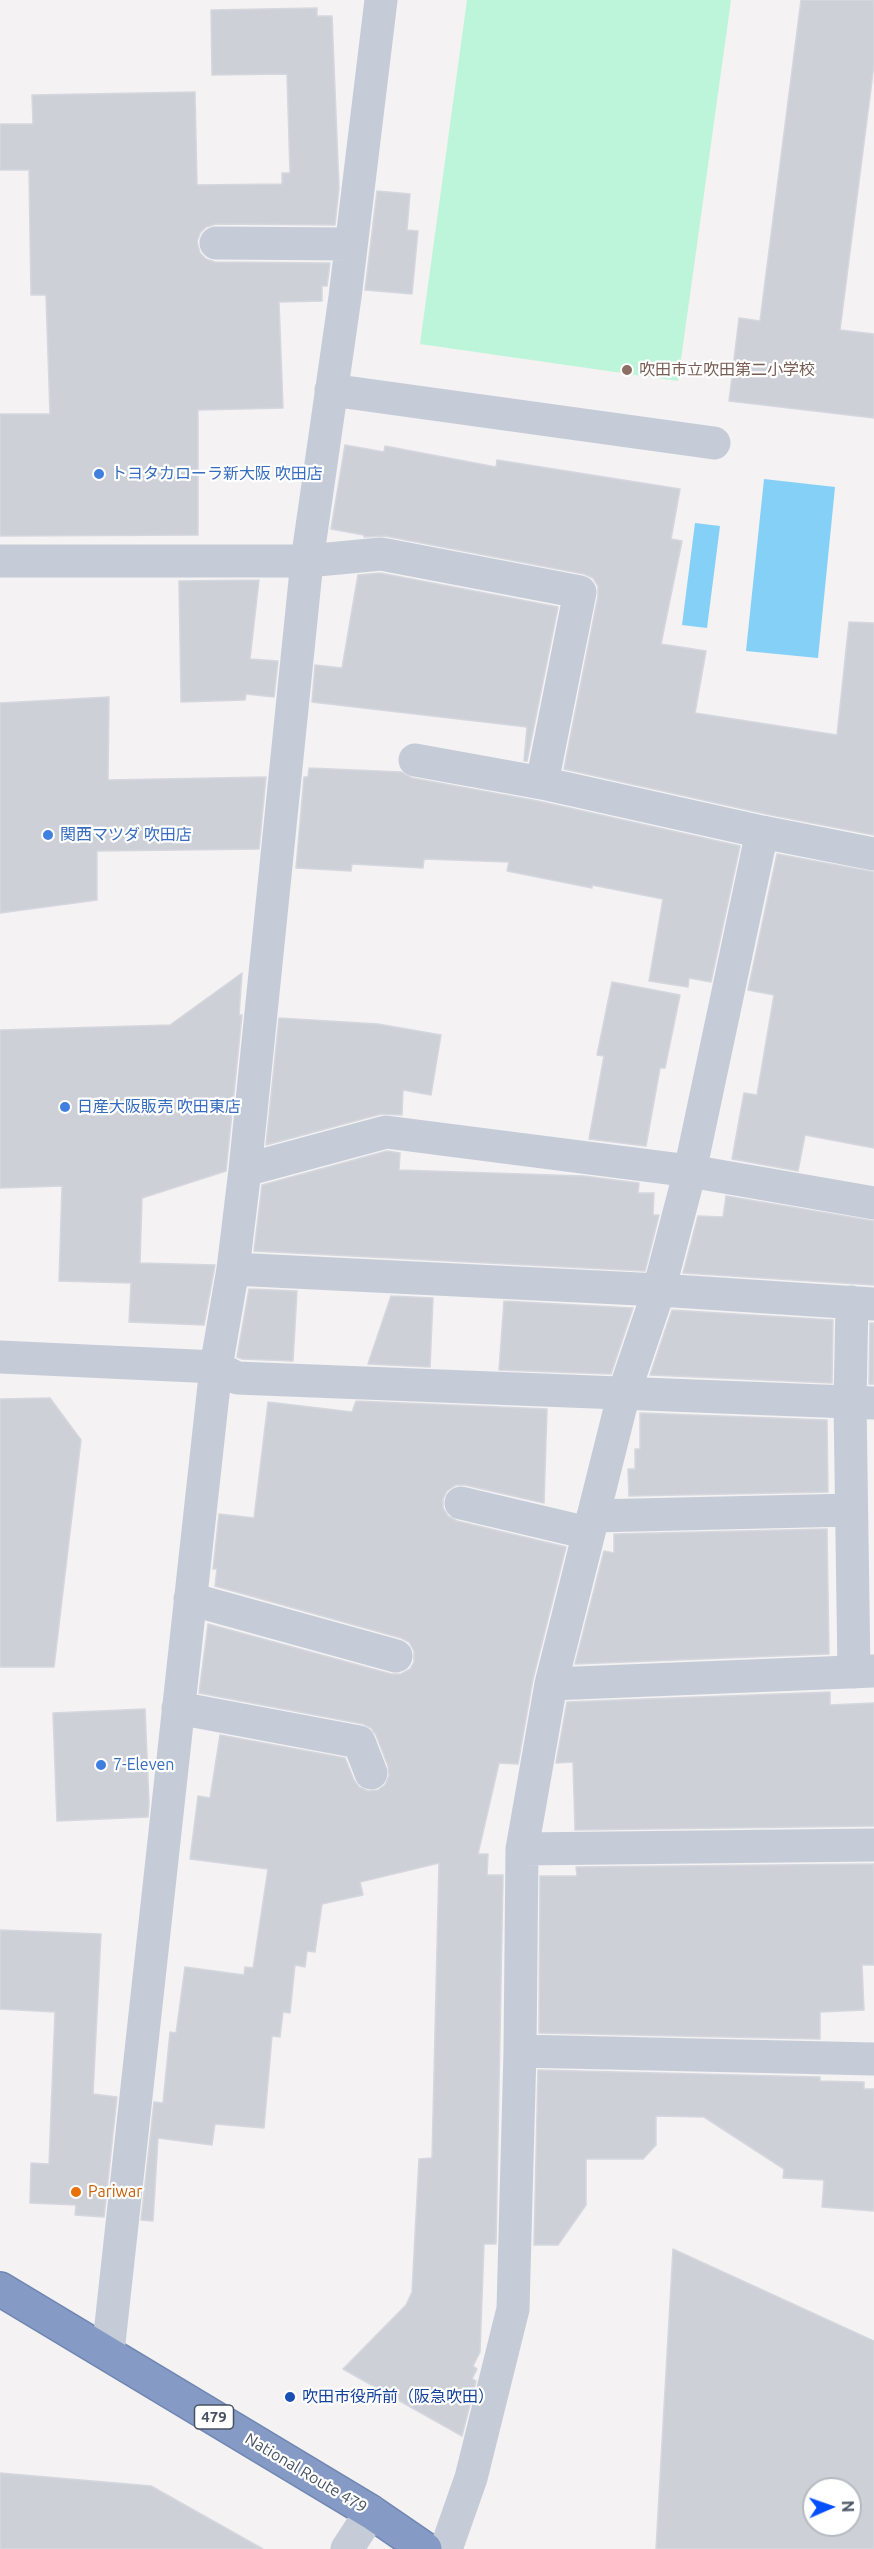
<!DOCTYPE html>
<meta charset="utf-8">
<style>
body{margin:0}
#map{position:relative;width:874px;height:2549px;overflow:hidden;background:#f4f2f2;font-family:Ubuntu,sans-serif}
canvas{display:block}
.north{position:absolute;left:802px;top:2477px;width:60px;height:60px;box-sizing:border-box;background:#fff;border:2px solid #b5bac0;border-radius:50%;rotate:88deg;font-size:16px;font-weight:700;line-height:24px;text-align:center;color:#475262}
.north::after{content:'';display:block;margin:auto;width:21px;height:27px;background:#054ffc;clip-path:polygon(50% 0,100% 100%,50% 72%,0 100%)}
</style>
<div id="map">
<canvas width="874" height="2549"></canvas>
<div class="north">N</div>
</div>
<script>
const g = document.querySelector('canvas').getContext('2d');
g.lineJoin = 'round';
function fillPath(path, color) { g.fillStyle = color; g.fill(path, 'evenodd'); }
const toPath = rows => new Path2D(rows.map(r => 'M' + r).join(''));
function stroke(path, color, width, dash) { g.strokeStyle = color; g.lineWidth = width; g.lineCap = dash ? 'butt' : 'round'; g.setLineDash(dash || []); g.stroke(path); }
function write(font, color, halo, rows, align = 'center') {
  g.font = font + ' Ubuntu,"Noto Sans JP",sans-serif'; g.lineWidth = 4.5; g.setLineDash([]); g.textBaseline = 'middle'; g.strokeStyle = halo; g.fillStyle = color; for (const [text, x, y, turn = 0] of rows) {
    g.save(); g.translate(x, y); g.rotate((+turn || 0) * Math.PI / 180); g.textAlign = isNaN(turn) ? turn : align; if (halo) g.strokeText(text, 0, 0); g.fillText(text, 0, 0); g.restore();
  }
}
fillPath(toPath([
 [467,0,731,0,678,381,420,344]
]), '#bdf5da');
fillPath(toPath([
 [764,479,835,487,818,658,746,651],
 [695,523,720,526,707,628,682,625]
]), '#85d0f7');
const building = toPath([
 [801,0,874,0,874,65,840,330,874,334,874,418,729,401,739,318,760,321,801,0],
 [317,8,317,16,332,16,339,188,335,225,216,224,206,227,200,233,197,242,200,253,206,259,215,262,330,263,327,286,322,286,322,301,279,302,283,408,198,410,198,535,0,536,0,414,50,414,46,295,31,295,29,170,0,170,0,124,33,124,32,95,195,92,197,185,282,184,282,173,290,173,287,74,212,75,211,10,317,8],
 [377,191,410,194,407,230,418,231,412,294,365,290,377,191],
 [345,445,384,452,385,446,496,467,497,460,680,489,671,539,682,541,661,644,706,651,695,713,837,735,849,622,874,623,874,835,766,814,564,769,598,596,598,586,593,578,584,574,385,536,364,537,364,535,331,529,345,445],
 [380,573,558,607,527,761,524,761,527,727,312,702,315,665,342,668,358,575,380,573],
 [259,580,250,659,278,661,274,697,246,694,245,700,181,702,179,581,259,580],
 [109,697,108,780,266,777,259,849,97,851,97,900,0,913,0,703,109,697],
 [309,768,401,772,412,778,538,801,740,846,711,982,689,978,688,987,649,981,663,899,592,885,592,888,507,871,509,862,424,859,423,868,352,864,351,871,296,868,304,777,308,777,309,768],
 [777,854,874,872,874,1148,805,1135,798,1171,732,1159,744,1093,757,1095,774,995,748,990,777,854],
 [242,973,239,1015,242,1015,226,1171,142,1198,140,1263,215,1265,204,1325,129,1322,131,1283,59,1281,62,1186,0,1188,0,1030,170,1025,242,973],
 [612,982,680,995,665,1068,660,1068,646,1146,589,1139,604,1056,597,1055,612,982],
 [279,1018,378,1024,441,1035,431,1095,403,1090,402,1115,381,1114,266,1145,279,1018],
 [387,1151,400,1153,399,1170,583,1176,639,1183,638,1193,654,1193,653,1215,659,1215,645,1271,254,1251,262,1185,387,1151],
 [726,1196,874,1221,874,1285,683,1273,698,1216,723,1217,726,1196],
 [249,1289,297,1291,293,1361,242,1359,237,1357,249,1289],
 [391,1296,433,1298,430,1367,368,1364,391,1296],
 [504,1301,633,1308,611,1374,499,1370,504,1301],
 [672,1310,833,1320,832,1383,650,1375,672,1310],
 [870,1323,874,1323,874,1384,869,1384,870,1323],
 [50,1398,81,1440,54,1667,0,1667,0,1399,50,1398],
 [356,1401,547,1409,544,1503,465,1485,456,1485,447,1491,443,1499,443,1508,448,1516,457,1521,566,1547,533,1679,518,1764,499,1763,478,1854,488,1854,487,1875,503,1875,496,2244,484,2244,480,2352,473,2366,477,2369,472,2379,476,2381,462,2436,343,2369,406,2305,412,2292,419,2159,432,2158,439,1863,360,1882,363,1895,322,1904,315,1952,307,1951,305,1967,295,1965,290,2013,283,2012,280,2037,272,2036,264,2128,215,2124,212,2145,158,2138,153,2221,141,2220,154,2102,163,2103,170,2032,176,2033,185,1967,244,1975,245,1967,253,1968,268,1869,190,1859,198,1796,210,1798,220,1735,345,1758,354,1780,359,1787,368,1791,378,1790,385,1785,389,1776,388,1766,376,1735,371,1728,363,1724,199,1693,208,1624,391,1674,401,1674,410,1669,414,1662,414,1651,409,1642,401,1638,215,1586,217,1569,213,1569,219,1514,254,1518,268,1402,352,1412,356,1401],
 [640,1413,827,1420,828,1492,629,1496,628,1469,635,1469,635,1449,640,1449,640,1413],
 [827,1529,829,1654,575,1664,604,1551,614,1553,614,1534,827,1529],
 [830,1692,830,1705,874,1703,874,1826,575,1830,573,1762,556,1763,567,1702,830,1692],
 [145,1709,149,1803,148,1817,57,1821,53,1713,145,1709],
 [874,1864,874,1965,862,1965,864,2010,820,2012,820,2039,539,2033,540,1876,577,1876,576,1867,874,1864],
 [0,1930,101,1934,93,2094,117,2097,104,2217,75,2215,76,2205,30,2203,31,2163,49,2164,55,2012,0,2009,0,1930],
 [538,2070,820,2077,820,2081,864,2082,864,2089,874,2089,874,2211,822,2207,824,2180,783,2178,784,2169,704,2117,656,2116,656,2145,643,2159,586,2159,586,2205,558,2245,534,2245,538,2070],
 [673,2249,874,2341,874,2549,656,2549,673,2249],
 [814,2489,850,2489,850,2525,814,2525,814,2489],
 [0,2473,151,2486,263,2549,0,2549,0,2473]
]);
fillPath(building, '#ced0d8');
stroke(building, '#d5d7de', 1.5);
const highway = toPath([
 [0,2289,371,2512,425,2549]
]);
stroke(highway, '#7086b2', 36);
stroke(toPath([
 [216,243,351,244],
 [331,390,714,443],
 [0,561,307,561,381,554,580,592,542,783,762,832,874,854],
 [415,760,542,783],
 [245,1170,386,1132,690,1171,874,1203],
 [233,1269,659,1290,874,1304],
 [852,1302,850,1402,854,1672],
 [0,1357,216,1367,237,1378,874,1403],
 [461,1503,588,1533],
 [593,1516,851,1510],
 [190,1599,396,1656],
 [551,1684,874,1671],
 [178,1708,359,1742,371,1773],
 [522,1849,874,1845],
 [520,2051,874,2059],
 [108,2352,216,1367,233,1269,245,1170,307,561,345,297,381,0],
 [347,2549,371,2512],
 [446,2549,471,2478,513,2309,520,2051,522,1849,551,1684,624,1393,659,1290,690,1171,762,832]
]), '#c5ccd8', 33);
stroke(highway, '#859bc6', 33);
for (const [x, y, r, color] of [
 [627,370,6,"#8d6e63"],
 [99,474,6,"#3f7fe0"],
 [48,835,6,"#3f7fe0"],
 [65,1107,6,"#3f7fe0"],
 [101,1765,6,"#3f7fe0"],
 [76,2192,6,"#e8710a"],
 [290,2397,6,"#1a4fb4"]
]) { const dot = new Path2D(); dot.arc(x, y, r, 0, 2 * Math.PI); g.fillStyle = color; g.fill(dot); stroke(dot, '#fff', 2); }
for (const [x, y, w] of [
 [214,2417,39]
]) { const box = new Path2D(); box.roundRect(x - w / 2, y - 12, w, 24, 4.5); g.fillStyle = '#fff'; g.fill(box); stroke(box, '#475262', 1.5); }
write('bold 15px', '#475262', null, [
 ["479",214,2417]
]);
write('16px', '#785e54', '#fff', [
 ["吹田市立吹田第二小学校",639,370]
], 'left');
write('16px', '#366cbe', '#fff', [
 ["トヨタカローラ新大阪 吹田店",111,474],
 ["関西マツダ 吹田店",60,835],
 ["日産大阪販売 吹田東店",77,1107],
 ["7-Eleven",113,1765]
], 'left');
write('16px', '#c56008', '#fff', [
 ["Pariwar",88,2192]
], 'left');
write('16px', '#164399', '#fff', [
 ["吹田市役所前（阪急吹田）",302,2397]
], 'left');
write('16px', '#475262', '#fff', [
 ["National Route 479",306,2473,31]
]);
</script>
